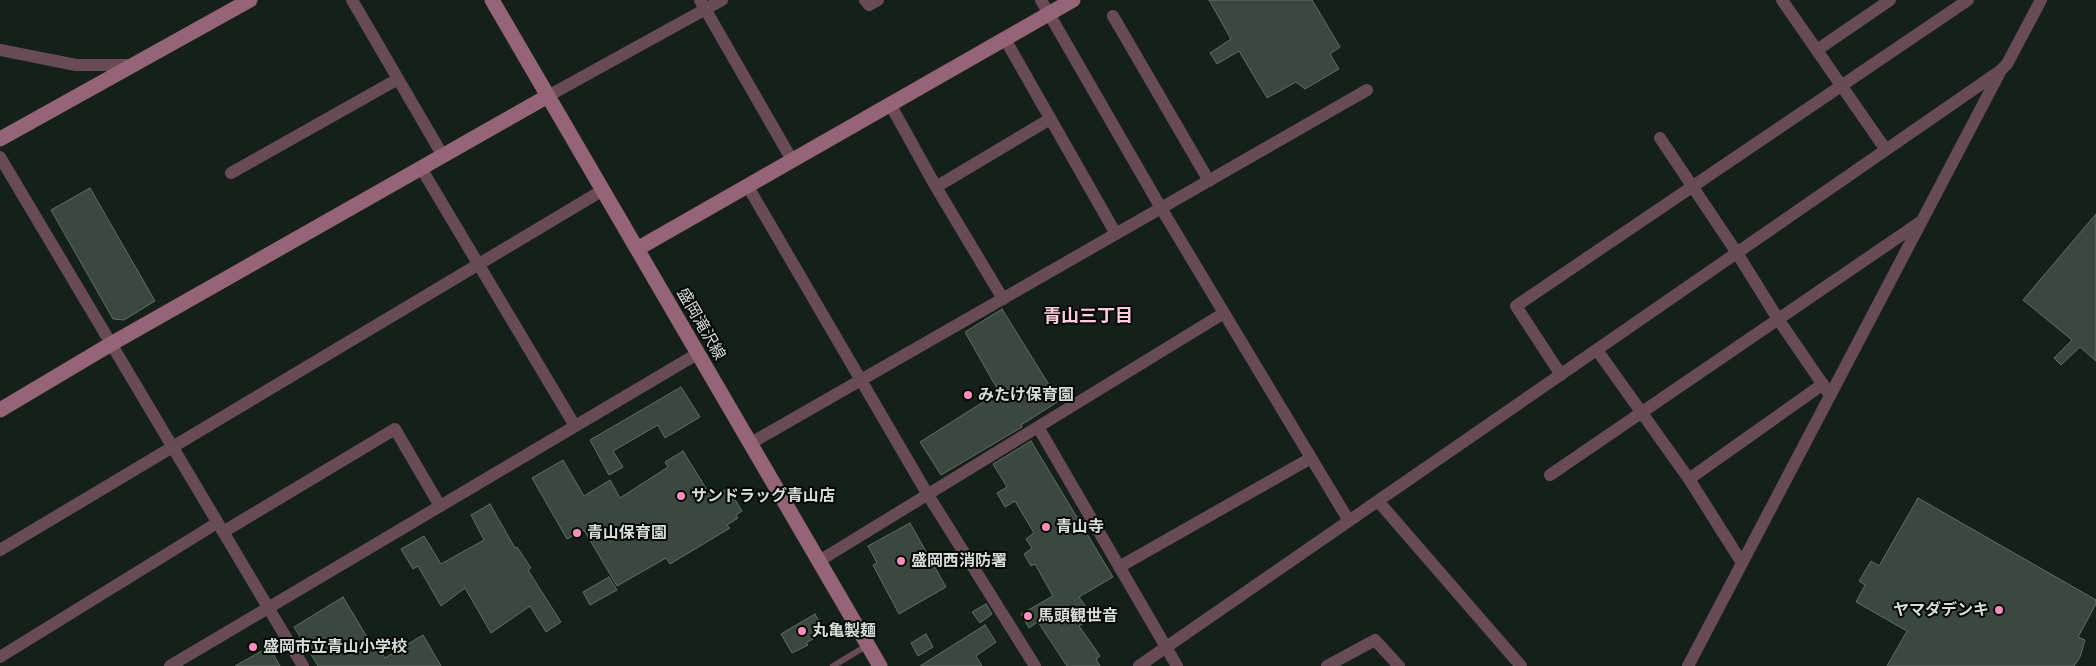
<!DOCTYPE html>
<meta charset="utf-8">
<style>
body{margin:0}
canvas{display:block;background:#16201a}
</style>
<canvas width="2096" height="666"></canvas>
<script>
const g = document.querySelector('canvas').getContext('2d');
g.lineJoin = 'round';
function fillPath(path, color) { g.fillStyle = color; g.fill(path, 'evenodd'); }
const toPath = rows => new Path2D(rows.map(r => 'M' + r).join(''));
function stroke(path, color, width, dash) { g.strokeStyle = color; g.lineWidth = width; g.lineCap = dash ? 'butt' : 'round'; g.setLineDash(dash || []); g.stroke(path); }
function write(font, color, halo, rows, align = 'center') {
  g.font = font + ' "Crimson Pro","Noto Sans JP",serif'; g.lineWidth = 4; g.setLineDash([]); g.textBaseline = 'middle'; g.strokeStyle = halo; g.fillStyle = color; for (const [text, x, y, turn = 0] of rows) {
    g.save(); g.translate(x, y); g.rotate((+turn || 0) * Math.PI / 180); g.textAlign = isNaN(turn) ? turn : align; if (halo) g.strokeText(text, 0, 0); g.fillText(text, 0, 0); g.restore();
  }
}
const building = toPath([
 [1209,0,1312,0,1340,47,1330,54,1339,69,1305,89,1296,82,1267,98,1239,51,1217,64,1210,53,1231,39,1209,0],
 [90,188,155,301,124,320,113,319,51,210,90,188],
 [2096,214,2096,361,2080,347,2061,365,2054,358,2072,340,2023,300,2096,214],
 [1002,309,1059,401,1021,425,1022,427,941,475,920,442,999,392,965,332,1002,309],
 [681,387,700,417,665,438,658,425,613,451,623,467,609,475,590,440,681,387],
 [1031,441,1113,577,1079,597,1086,607,1082,610,1090,619,1079,626,1100,656,1096,659,1100,666,1067,666,1038,622,1029,628,1021,614,1053,596,1035,564,1031,566,1024,554,1032,548,1026,539,1034,533,1015,501,1005,507,997,493,1007,487,993,464,1031,441],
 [683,451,712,498,728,488,742,511,736,515,738,518,727,525,730,528,670,564,666,558,617,586,584,530,567,539,532,478,563,460,584,496,610,480,620,498,668,467,665,462,683,451],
 [1918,498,2096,600,2096,604,2078,637,2085,640,2080,657,2074,666,1887,666,1907,631,1856,602,1865,585,1859,581,1871,561,1879,566,1918,498],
 [490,504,515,548,517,547,531,568,528,570,561,622,546,632,530,606,491,633,465,588,441,606,418,566,413,569,401,549,424,536,441,564,484,540,471,515,490,504],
 [910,523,946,587,899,614,873,565,877,563,868,546,910,523],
 [609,577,617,590,590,605,583,592,609,577],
 [343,597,370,642,374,641,385,658,423,635,441,666,318,666,294,627,343,597],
 [986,604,992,614,980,623,972,612,986,604],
 [815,614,825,632,806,643,808,645,792,653,781,634,815,614],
 [985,625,996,642,976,656,982,666,920,666,985,625],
 [926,634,933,647,918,656,911,643,926,634],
 [269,647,280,666,235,666,269,647]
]);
fillPath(building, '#3c4740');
stroke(building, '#606c65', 1);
stroke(toPath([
 [833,666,868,645]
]), '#694b56', 6);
stroke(toPath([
 [352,0,443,156],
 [700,0,792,160],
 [865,0,869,5,878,0],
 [1041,0,1161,208,1349,521],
 [1782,0,1886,150],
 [1113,16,1209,181],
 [1005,39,1116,234],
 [0,50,76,65,133,65],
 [1817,50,1890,0],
 [548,96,722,0],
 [890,104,936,187],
 [1660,138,1737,253,1778,319,1830,395],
 [0,157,303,666],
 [421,168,575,426],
 [231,173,398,79],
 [747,185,928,495,1035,666],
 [1003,299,936,187,1050,119],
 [1597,350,1689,479],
 [1561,375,1516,306,1968,0],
 [1038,427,1177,666],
 [751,443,1367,90],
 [1550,475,1919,223],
 [1378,501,1521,666],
 [223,532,395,429,440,506],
 [0,550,603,190],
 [819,561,1224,313],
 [1742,563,1689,479,1823,384],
 [1119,567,1311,458],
 [0,657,217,523],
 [170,666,697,354],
 [1139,666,2000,71,2007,64,2041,0],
 [1327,666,1375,640,1399,666],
 [1688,666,1999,74]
]), '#694b56', 12);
stroke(toPath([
 [492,0,880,666],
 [0,139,250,0],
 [637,249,1073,0],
 [0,410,111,344,548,96]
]), '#956476', 15);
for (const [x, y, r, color] of [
 [968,395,5,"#fe8ebb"],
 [681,496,5,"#fe8ebb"],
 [1046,527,5,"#fe8ebb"],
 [577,533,5,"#fe8ebb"],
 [901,561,5,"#fe8ebb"],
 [1999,610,5,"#fe8ebb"],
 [1028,616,5,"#fe8ebb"],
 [802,631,5,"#fe8ebb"],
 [253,647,5,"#fe8ebb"]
]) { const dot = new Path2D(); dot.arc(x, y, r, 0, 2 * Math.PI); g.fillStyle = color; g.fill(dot); stroke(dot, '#050906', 2); }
write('16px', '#d6ddd9', '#050906', [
 ["盛岡滝沢線",701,324,60]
]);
write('bold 16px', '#d6ddd9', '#050906', [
 ["みたけ保育園",978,395],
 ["サンドラッグ青山店",691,496],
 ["青山寺",1056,527],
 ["青山保育園",587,533],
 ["盛岡西消防署",911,561],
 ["ヤマダデンキ",1989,610,"right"],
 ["馬頭観世音",1038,616],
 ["丸亀製麺",812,631],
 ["盛岡市立青山小学校",263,647]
], 'left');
write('bold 18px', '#feccdd', '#050906', [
 ["青山三丁目",1088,316]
]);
</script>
